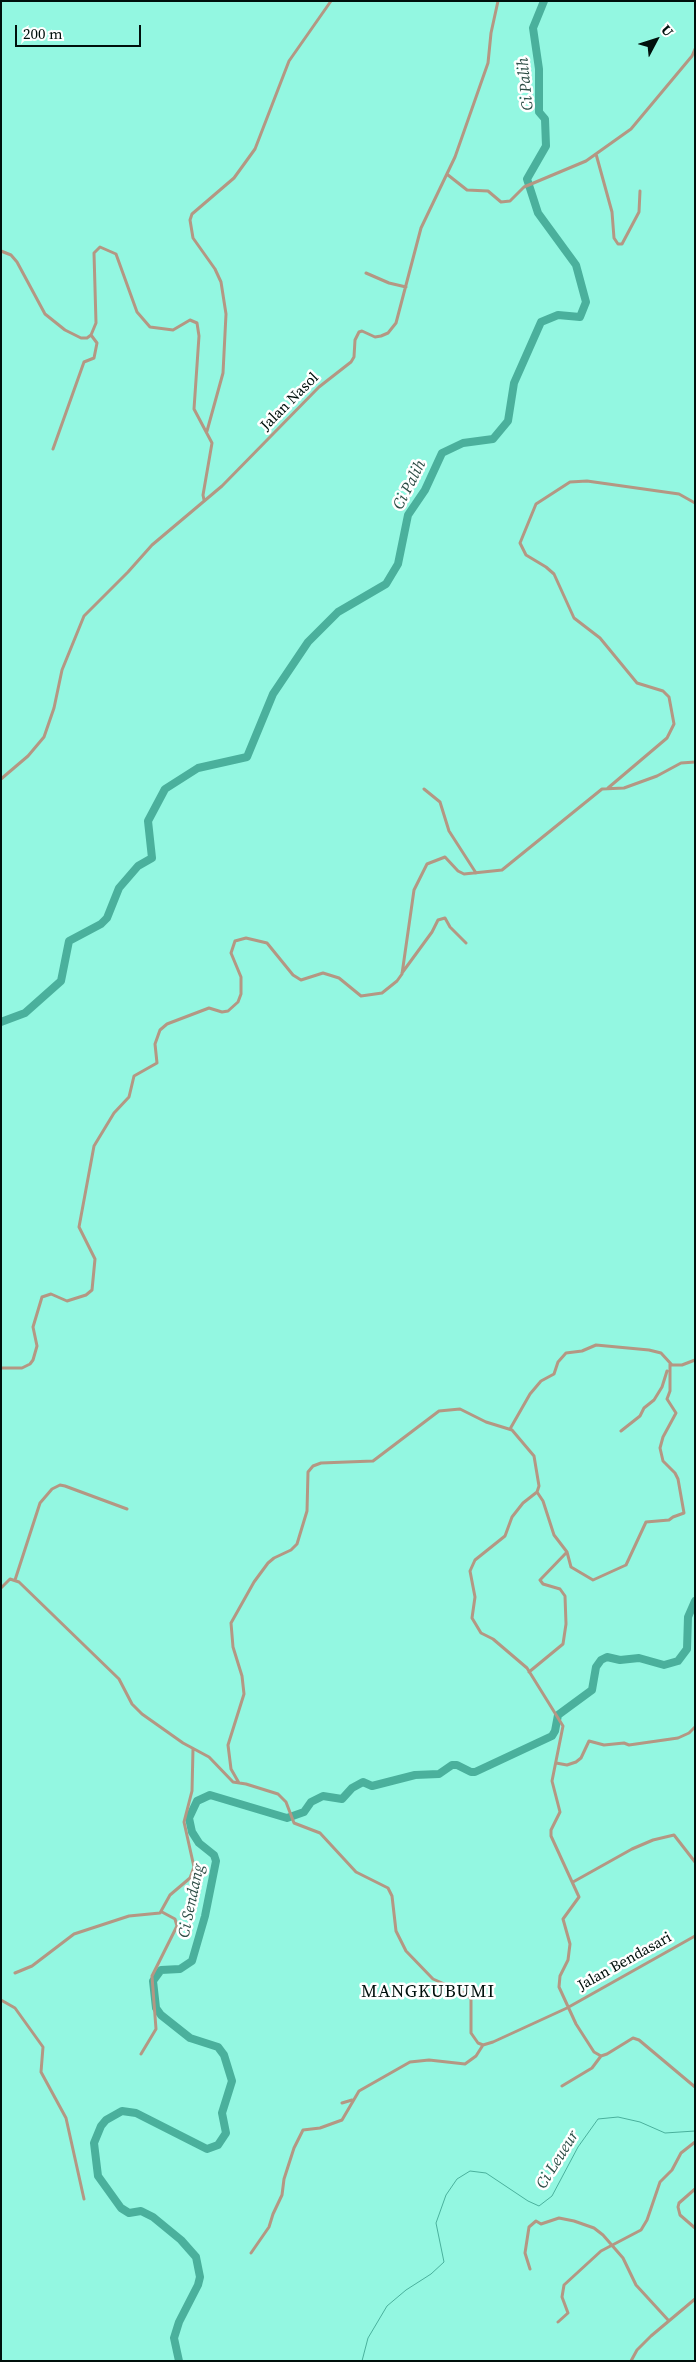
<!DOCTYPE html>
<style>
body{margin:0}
#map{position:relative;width:696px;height:2362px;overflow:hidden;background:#93f7e1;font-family:"Source Serif 4",serif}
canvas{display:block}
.frame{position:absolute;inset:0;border:2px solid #00100c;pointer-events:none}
.north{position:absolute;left:631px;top:15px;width:50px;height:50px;-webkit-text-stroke:4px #fff;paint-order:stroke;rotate:50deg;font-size:14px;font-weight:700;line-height:20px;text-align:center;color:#00100c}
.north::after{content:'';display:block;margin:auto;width:18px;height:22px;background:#00100c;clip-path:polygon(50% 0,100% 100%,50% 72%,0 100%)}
.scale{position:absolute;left:15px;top:25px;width:126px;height:22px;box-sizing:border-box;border:2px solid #00100c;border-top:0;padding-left:6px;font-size:15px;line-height:18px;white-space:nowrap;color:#00100c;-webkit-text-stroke:4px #fff;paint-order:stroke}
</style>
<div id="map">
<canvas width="696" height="2362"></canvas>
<div class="frame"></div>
<div class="north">U</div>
<div class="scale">200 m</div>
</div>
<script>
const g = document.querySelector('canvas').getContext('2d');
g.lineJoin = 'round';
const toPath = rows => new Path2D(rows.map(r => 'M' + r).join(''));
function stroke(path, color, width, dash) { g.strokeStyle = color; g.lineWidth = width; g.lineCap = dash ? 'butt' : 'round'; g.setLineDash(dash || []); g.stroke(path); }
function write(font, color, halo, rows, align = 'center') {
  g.font = font + ' "Source Serif 4",serif'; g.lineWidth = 5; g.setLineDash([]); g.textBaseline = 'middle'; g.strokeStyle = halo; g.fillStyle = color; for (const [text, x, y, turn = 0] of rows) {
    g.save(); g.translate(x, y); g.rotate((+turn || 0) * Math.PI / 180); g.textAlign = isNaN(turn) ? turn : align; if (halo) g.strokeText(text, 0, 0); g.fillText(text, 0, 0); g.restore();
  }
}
stroke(toPath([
 [362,2361,368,2338,387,2306,406,2290,431,2274,444,2262,436,2223,446,2195,457,2179,470,2171,486,2173,528,2201,539,2206,552,2196,578,2147,598,2119,618,2117,640,2122,665,2133,695,2131]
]), '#4ab09c', 1);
stroke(toPath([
 [1,1022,25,1013,61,981,69,941,101,924,107,918,119,888,138,866,152,858,148,821,165,789,198,768,247,757,273,694,308,642,338,612,386,584,398,564,408,515,425,490,442,453,463,443,493,439,508,421,514,383,541,322,558,315,580,317,586,302,576,265,538,213,527,179,546,146,545,119,539,112,539,69,533,28,544,1],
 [179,2361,174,2338,179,2322,198,2285,200,2277,196,2257,181,2240,153,2217,141,2211,129,2213,121,2208,98,2176,94,2143,101,2126,106,2120,122,2111,136,2113,207,2149,218,2145,226,2133,222,2113,232,2081,224,2055,218,2047,190,2038,161,2015,156,2008,153,1981,161,1970,180,1969,192,1961,205,1916,216,1861,214,1855,199,1843,192,1832,189,1818,197,1801,210,1795,287,1818,304,1812,311,1802,323,1796,342,1799,352,1788,363,1782,372,1786,415,1775,439,1774,452,1765,457,1765,471,1772,475,1772,552,1736,555,1731,558,1715,592,1690,596,1667,601,1660,607,1657,620,1660,639,1658,664,1665,678,1661,687,1649,688,1617,695,1601]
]), '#4ab09c', 8);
stroke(toPath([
 [596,154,612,212,614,238,618,244,622,244,639,212,640,191],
 [448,175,467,190,488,191,501,202,510,201,524,187,586,161,631,129,692,56,695,49],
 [1,251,11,255,17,262,45,314,65,330,81,338,87,338,91,335,96,323,94,253,100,247,116,254,137,312,150,327,173,330,190,320,197,323,199,336,194,409,212,443,203,495,204,500],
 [366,273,389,283,406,287],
 [207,431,223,373,226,314,221,282,215,269,193,238,190,220,192,214,234,178,255,149,289,61,331,1],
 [53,449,84,362,94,358,97,343,91,335],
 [1,779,28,756,44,737,54,708,62,670,84,616,128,572,152,545,222,486,319,387,351,362,354,357,355,340,359,332,362,331,375,337,381,336,388,333,396,323,421,228,455,157,488,63,491,33,498,1],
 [608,788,667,738,674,724,669,697,663,691,637,683,600,638,574,618,554,574,546,567,526,555,520,543,536,504,570,482,587,481,679,494,695,503],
 [424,789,440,802,449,831,476,873],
 [402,973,432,932,438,920,445,918,450,927,466,943],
 [1,1368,22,1368,30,1364,33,1360,37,1346,33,1327,42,1297,51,1294,67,1301,86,1295,92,1290,95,1259,79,1227,94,1146,114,1113,129,1097,134,1076,157,1063,155,1044,160,1030,167,1024,209,1008,222,1012,228,1011,238,1002,241,994,241,977,231,953,235,941,246,938,267,943,293,975,301,980,323,973,339,978,361,996,382,993,397,981,402,974,414,890,427,864,445,857,458,871,464,874,502,870,602,789,624,788,657,776,681,763,695,762],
 [510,1429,530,1394,541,1381,554,1374,558,1362,566,1353,582,1351,596,1345,649,1350,661,1353,672,1365,682,1365,695,1360],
 [621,1431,640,1416,644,1408,654,1400,662,1387,667,1371],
 [537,1492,543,1501,554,1535,567,1552,571,1567,593,1580,626,1565,646,1522,669,1520,673,1517,684,1513,678,1479,675,1473,663,1461,660,1448,663,1437,676,1413,667,1399,670,1391,670,1364],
 [15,1580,40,1503,52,1489,60,1485,65,1486,127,1509],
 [1,1588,10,1579,19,1582,119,1679,132,1704,142,1714,183,1743,209,1757,233,1782,246,1784,278,1794,286,1802,294,1823,320,1833,356,1872,388,1888,392,1896,396,1931,406,1951,433,1979,465,1993,471,1999,471,2033,478,2043,483,2045,493,2042,567,2008,695,1936],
 [529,1672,563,1644,566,1624,565,1596,560,1589,543,1584,540,1580,567,1552],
 [556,1763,567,1765,576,1762,581,1758,589,1741,604,1745,624,1743,629,1745,678,1738,689,1733,695,1727],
 [239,1783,231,1769,228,1745,244,1694,242,1676,233,1647,231,1623,254,1582,268,1563,274,1558,291,1550,297,1544,307,1511,308,1472,313,1466,321,1463,373,1461,439,1411,460,1409,486,1422,512,1430,534,1456,539,1486,537,1492,523,1503,512,1517,505,1536,475,1560,470,1571,475,1597,472,1618,481,1633,493,1639,527,1668,563,1726,552,1781,560,1812,551,1830,551,1836,579,1897,563,1919,570,1944,568,1960,560,1976,559,1987,576,2024,594,2052,601,2056,607,2054,633,2038,639,2040,695,2087],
 [573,1882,632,1849,653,1840,674,1835,695,1862],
 [15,1973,32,1966,74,1934,129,1916,160,1913,170,1895,190,1878,194,1867,184,1822,192,1791,193,1749],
 [1,2000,15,2008,43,2047,41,2072,66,2118,84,2199],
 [141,2054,156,2029,152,1976,177,1926,175,1919,162,1912],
 [562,2086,592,2068,601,2056],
 [342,2103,352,2100],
 [695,2189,679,2203,678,2207,680,2215,695,2228],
 [251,2253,269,2227,273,2214,282,2195,284,2179,294,2148,303,2130,320,2128,342,2120,359,2091,410,2062,429,2060,465,2064,476,2056,483,2045],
 [530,2269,525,2253,529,2227,536,2221,541,2224,559,2218,574,2221,594,2228,603,2235,623,2258,636,2285,669,2321],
 [558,2322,568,2313,562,2297,564,2285,601,2251,641,2230,647,2220,660,2182,672,2170,681,2153,695,2142],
 [631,2361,637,2350,651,2336,695,2299]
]), '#b49783', 3);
write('15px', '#00100c', '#fff', [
 ["Jalan Nasol",290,402,-45],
 ["Jalan Bendasari",625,1962,-29]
]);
write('italic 16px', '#2e4e46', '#fff', [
 ["Ci Palih",526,84,-96],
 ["Ci Palih",410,485,-63],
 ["Ci Sendang",192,1901,-78],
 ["Ci Leueur",558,2160,-58]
]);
g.letterSpacing = '1px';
write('18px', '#00100c', '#fff', [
 ["MANGKUBUMI",428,1992]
]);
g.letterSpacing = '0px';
</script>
